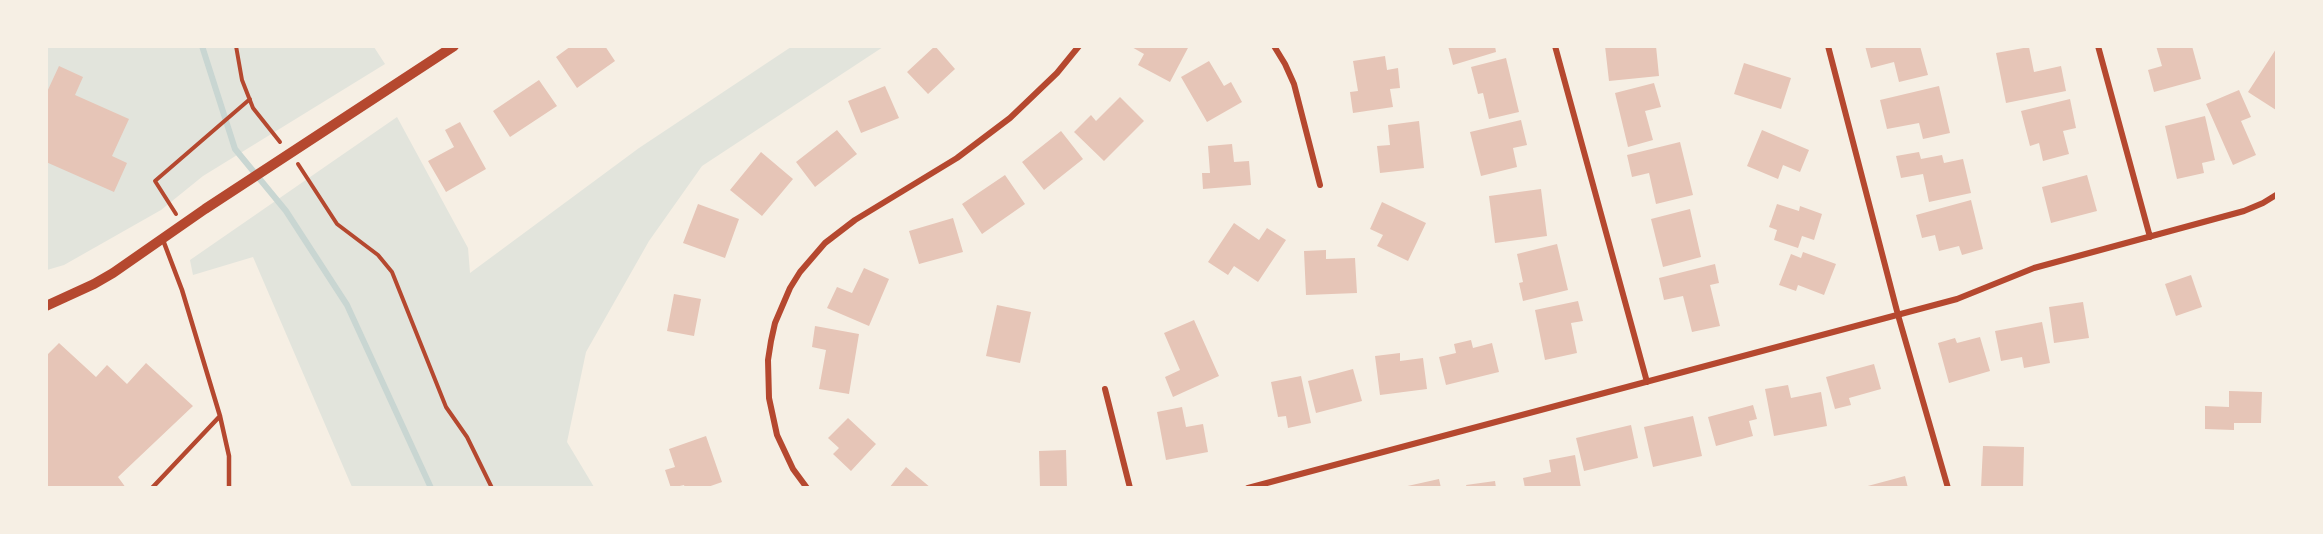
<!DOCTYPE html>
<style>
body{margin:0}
#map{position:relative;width:2323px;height:534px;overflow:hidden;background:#f6efe4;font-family:Jost,sans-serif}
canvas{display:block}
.frame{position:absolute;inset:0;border:48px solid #f6efe4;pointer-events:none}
</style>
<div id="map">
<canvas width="2323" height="534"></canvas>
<div class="frame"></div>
</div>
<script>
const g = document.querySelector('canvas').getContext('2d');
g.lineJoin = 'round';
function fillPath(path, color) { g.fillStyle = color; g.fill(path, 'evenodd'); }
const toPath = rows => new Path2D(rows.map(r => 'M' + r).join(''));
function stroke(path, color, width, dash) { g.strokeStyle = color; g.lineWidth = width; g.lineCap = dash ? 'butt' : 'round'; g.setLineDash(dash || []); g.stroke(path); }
fillPath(toPath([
 [47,47,374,47,385,64,203,176,161,210,64,265,47,270],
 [791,47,883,47,702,166,649,241,586,352,567,442,594,487,352,487,253,257,193,275,190,260,397,117,468,248,470,273,639,148]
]), '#e2e4dc');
stroke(toPath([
 [202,46,235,149,286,211,347,305,431,488]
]), '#c9d6d2', 6);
fillPath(toPath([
 [571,46,605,46,615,61,577,88,556,57],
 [935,46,955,69,928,94,907,72],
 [1130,46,1189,46,1170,82,1138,65,1144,54],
 [1448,46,1495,46,1496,52,1453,65],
 [1605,46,1656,46,1659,76,1609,81],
 [1865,46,1920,46,1928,75,1899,82,1894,62,1871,68],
 [2156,46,2192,46,2201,79,2154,92,2148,70,2162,66],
 [2029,47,2034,72,2061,66,2066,91,2006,103,1996,53],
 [2276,49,2276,110,2248,92],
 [1385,56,1387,70,1398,68,1400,88,1390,89,1393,107,1353,113,1350,92,1358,91,1353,61],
 [1506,58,1519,112,1489,119,1483,93,1478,94,1471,67],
 [1209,61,1224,86,1231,82,1242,102,1207,122,1181,77],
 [1744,63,1791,78,1781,109,1734,94],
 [59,66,83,77,75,95,129,119,112,156,127,163,114,192,46,162,46,94],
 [539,80,557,106,510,137,493,111],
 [1654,83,1661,107,1645,111,1653,140,1628,147,1615,93],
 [885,86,899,118,861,133,848,101],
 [1939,86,1950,133,1923,139,1919,123,1887,129,1880,100],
 [2239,90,2251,117,2241,121,2256,155,2233,165,2206,104],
 [1120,97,1144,121,1104,161,1074,132,1091,115,1096,121],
 [2070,99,2076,128,2063,131,2069,154,2043,161,2039,143,2030,146,2021,111],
 [2205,116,2215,160,2202,163,2204,173,2177,179,2165,126],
 [1521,120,1527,145,1513,148,1517,167,1481,176,1470,132],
 [1419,121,1424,168,1380,173,1377,146,1390,145,1388,125],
 [460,122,486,169,446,192,428,161,454,147,445,130],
 [837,130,857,154,815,187,796,162],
 [1762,130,1809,150,1800,172,1783,165,1778,179,1747,166],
 [1061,131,1083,159,1044,190,1022,162],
 [1680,142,1693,195,1656,204,1649,173,1632,177,1627,155],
 [1232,144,1234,162,1249,161,1251,185,1203,189,1202,173,1210,173,1208,146],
 [761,152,793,179,762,216,730,190],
 [1919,152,1921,159,1942,155,1944,163,1963,159,1971,193,1929,202,1923,174,1901,178,1896,156],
 [1005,175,1025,204,982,234,962,204],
 [2087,175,2097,211,2051,223,2042,187],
 [1541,189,1547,236,1495,243,1489,196],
 [1971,200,1983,249,1962,255,1959,246,1939,251,1935,235,1922,238,1916,215],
 [1382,202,1426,223,1408,261,1377,246,1383,235,1370,229],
 [698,204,739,219,725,258,683,243],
 [1777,204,1799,211,1800,206,1822,214,1814,240,1802,236,1798,248,1774,240,1777,230,1769,227],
 [1690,209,1701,257,1663,267,1651,219],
 [953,218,963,252,919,264,909,231],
 [1234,223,1259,240,1267,228,1286,240,1258,282,1234,266,1228,275,1208,262],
 [1557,244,1568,290,1523,301,1519,283,1523,282,1517,254],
 [1326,250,1326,259,1355,258,1357,293,1306,295,1304,251],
 [1803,252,1836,264,1824,295,1798,285,1796,291,1779,285,1791,254,1801,258],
 [1715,264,1719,283,1710,285,1720,326,1692,332,1683,296,1664,300,1659,278],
 [864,268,889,279,869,326,827,308,837,287,852,293],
 [2191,275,2202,307,2176,316,2165,284],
 [674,294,701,299,694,336,667,331],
 [1578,301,1583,321,1571,323,1577,353,1545,360,1535,310],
 [2083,302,2089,338,2054,343,2049,307],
 [997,305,1031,312,1020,363,986,356],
 [1194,320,1219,376,1173,397,1165,377,1180,370,1164,333],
 [2042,322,2050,363,2024,368,2022,357,2001,361,1995,331],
 [815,326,859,334,849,394,819,389,826,350,812,347],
 [1980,337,1990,371,1949,383,1938,343,1955,338,1957,343],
 [1471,340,1473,348,1492,343,1499,372,1446,385,1439,357,1456,353,1454,344],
 [59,343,96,377,107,365,127,384,146,363,193,406,118,477,126,488,46,488,46,356],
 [1400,353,1400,361,1423,358,1427,389,1380,395,1375,356],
 [1874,364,1881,389,1849,398,1851,405,1835,409,1826,377],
 [1353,369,1362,401,1316,413,1308,381],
 [1301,376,1311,423,1288,428,1286,416,1278,417,1271,382],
 [1788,385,1791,398,1821,392,1827,426,1774,436,1765,389],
 [2229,391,2262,392,2261,423,2234,423,2234,430,2205,429,2205,406,2229,407],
 [1753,405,1757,419,1749,421,1753,436,1716,446,1708,417],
 [1182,407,1186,427,1203,424,1208,452,1166,460,1157,412],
 [1693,416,1702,456,1653,467,1644,427],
 [848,418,876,444,851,471,833,454,839,448,828,438],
 [1631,425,1638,458,1584,471,1576,438],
 [706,436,722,482,705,488,685,488,684,485,671,488,665,470,675,467,669,449],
 [1983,446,2024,447,2023,488,1981,488],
 [1066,450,1067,488,1040,488,1039,451],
 [1575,455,1581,488,1525,488,1523,478,1551,472,1549,460],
 [906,467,931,488,889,488],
 [1905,476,1908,488,1864,488,1864,487],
 [1439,479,1441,488,1403,488,1403,487],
 [1495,481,1496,488,1467,488,1466,485]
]), '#e6c5b7');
stroke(toPath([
 [236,46,242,80,253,108,280,142],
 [298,164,337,224,378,255,392,272,446,407,467,437,492,488],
 [176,214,155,181,250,99]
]), '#b5482f', 4);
stroke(toPath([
 [163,240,182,290,220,416,229,456,229,488],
 [152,488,220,416]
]), '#b5482f', 4.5);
stroke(toPath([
 [1274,46,1285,64,1294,84,1320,185],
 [1555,46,1647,382],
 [1828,46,1898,315,1948,488],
 [2098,46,2150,237],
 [1105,389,1130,488],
 [807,488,793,469,777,435,769,398,768,360,771,341,775,323,790,288,800,272,825,243,855,220,957,158,1010,118,1057,73,1079,46],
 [1248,488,1957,299,2034,268,2244,211,2263,203,2276,195]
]), '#b5482f', 6);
stroke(toPath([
 [46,306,94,284,113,273,205,209,454,46]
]), '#b5482f', 10);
</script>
